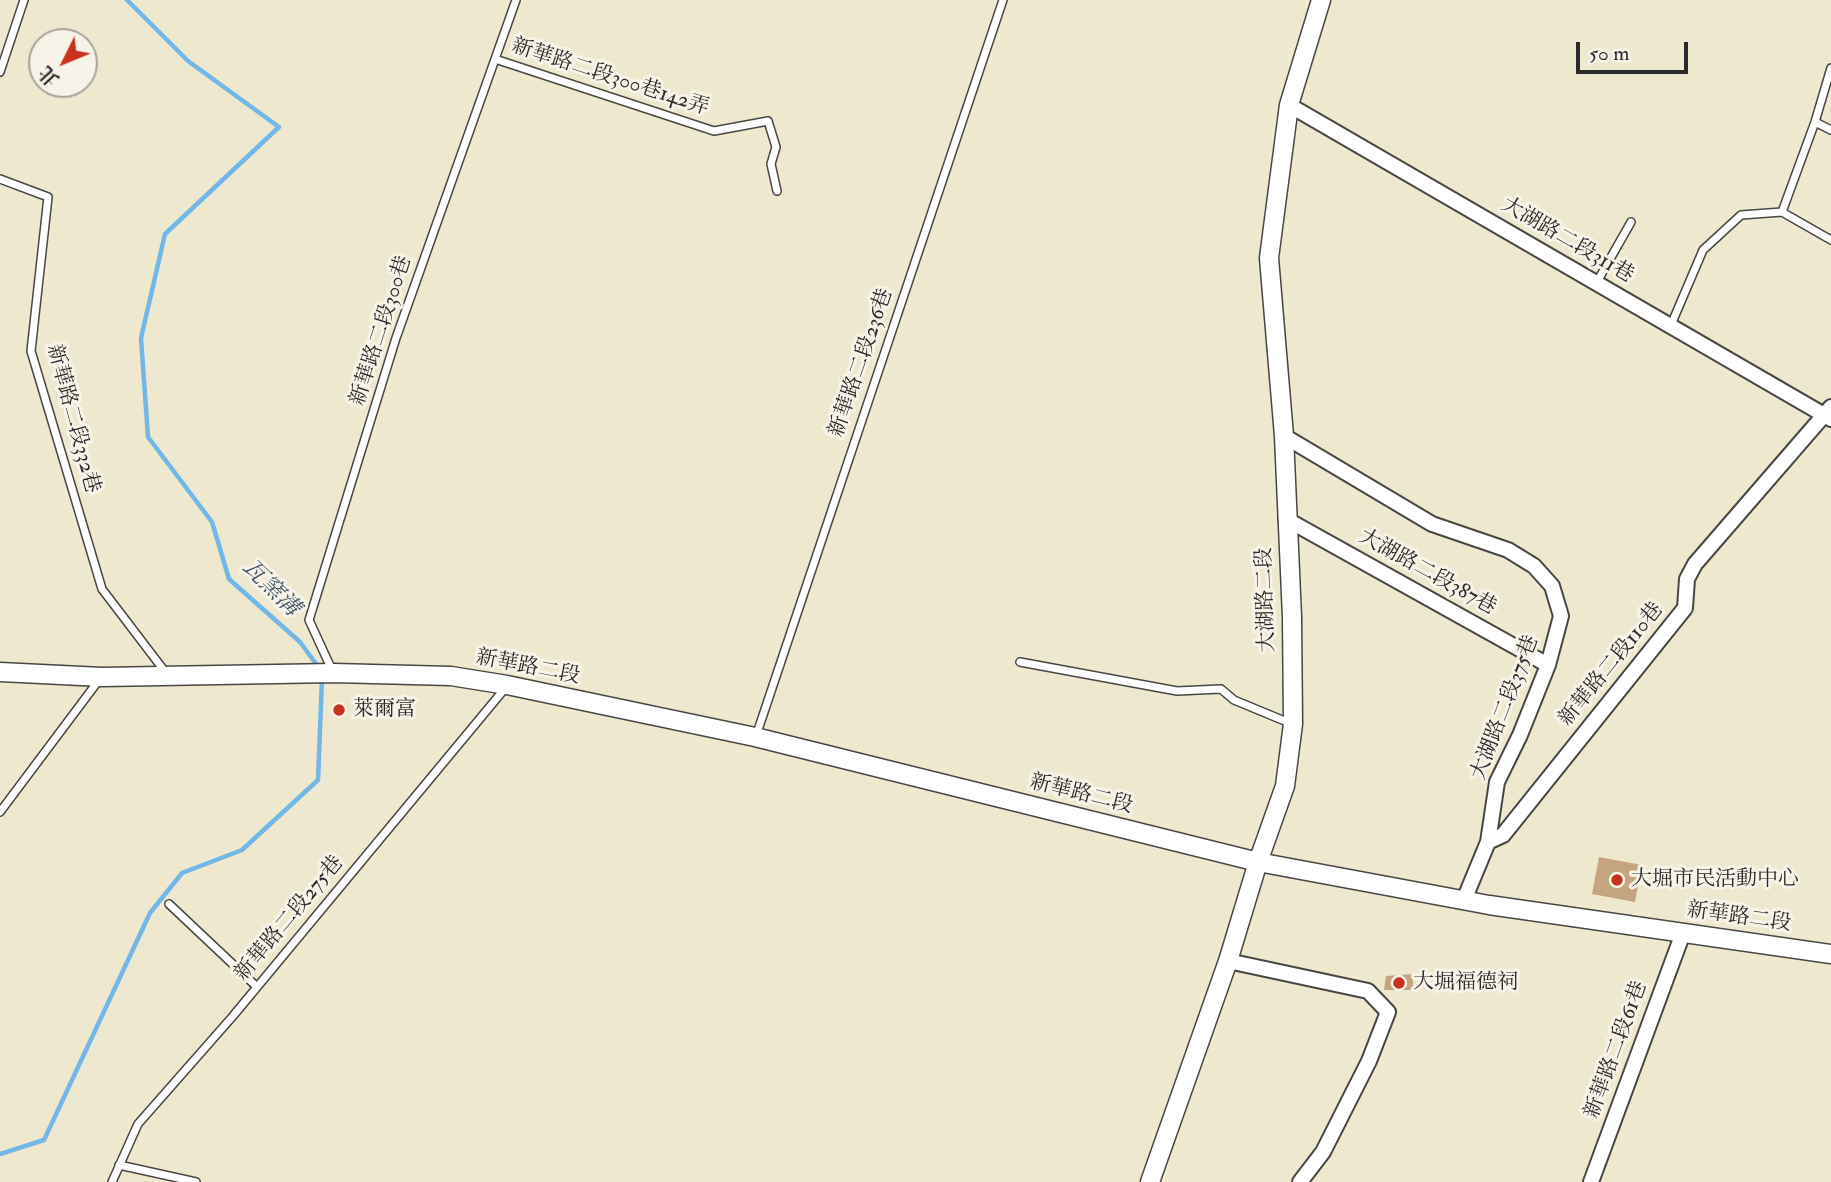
<!DOCTYPE html>
<meta charset="utf-8">
<style>
body{margin:0}
#map{position:relative;width:1831px;height:1182px;overflow:hidden;background:#eee8ce;font-family:"IM FELL Double Pica","Noto Serif TC",serif}
canvas{display:block}
.north{position:absolute;left:28px;top:28px;width:70px;height:70px;box-sizing:border-box;background:#f7f3e8;border:2px solid #a5a39c;border-radius:50%;rotate:227deg;font-size:19px;font-weight:700;line-height:28px;text-align:center;color:#2b2b2b}
.north::after{content:'';display:block;margin:auto;width:24px;height:32px;background:#c8321e;clip-path:polygon(50% 0,100% 100%,50% 72%,0 100%)}
.scale{position:absolute;left:1576px;top:42px;width:112px;height:32px;box-sizing:border-box;border:4px solid #2b2b2b;border-top:0;padding-left:9px;font-size:21px;line-height:24px;white-space:nowrap;color:#2b2b2b;-webkit-text-stroke:5px #f7f3e8;paint-order:stroke}
</style>
<div id="map">
<canvas width="1831" height="1182"></canvas>
<div class="north">北</div>
<div class="scale">50 m</div>
</div>
<script>
const g = document.querySelector('canvas').getContext('2d');
g.lineJoin = 'round';
const toPath = rows => new Path2D(rows.map(r => 'M' + r).join(''));
function stroke(path, color, width, dash) { g.strokeStyle = color; g.lineWidth = width; g.lineCap = dash ? 'butt' : 'round'; g.setLineDash(dash || []); g.stroke(path); }
function fillPath(path, color) { g.fillStyle = color; g.fill(path, 'evenodd'); }
function write(font, color, halo, rows, align = 'center') {
  g.font = font + ' "IM FELL Double Pica","Noto Serif TC",serif'; g.lineWidth = 6; g.setLineDash([]); g.textBaseline = 'middle'; g.strokeStyle = halo; g.fillStyle = color; for (const [text, x, y, turn = 0] of rows) {
    g.save(); g.translate(x, y); g.rotate((+turn || 0) * Math.PI / 180); g.textAlign = isNaN(turn) ? turn : align; if (halo) g.strokeText(text, 0, 0); g.fillText(text, 0, 0); g.restore();
  }
}
stroke(toPath([
 [127,0,188,61,279,127,165,234,141,338,148,437,212,522,229,579,300,642,319,668],
 [0,1154,44,1140,150,913,182,873,242,850,318,780,322,679]
]), '#71b7e8', 4.5);
fillPath(toPath([
 [1599,857,1642,865,1635,902,1592,894],
 [1413,974,1413,990,1384,990,1386,976]
]), '#c5a57f');
const service = toPath([
 [495,59,714,131,768,121,776,147,771,164,777,191],
 [0,72,24,0],
 [1815,122,1831,130],
 [0,179,48,197,31,351,102,589,166,673],
 [1782,212,1831,240],
 [1597,282,1631,222],
 [1671,325,1703,250,1741,215,1782,212,1815,122,1831,68],
 [1020,662,1177,691,1221,689,1234,700,1292,724],
 [332,670,309,620,396,338,516,0],
 [756,736,1003,0],
 [0,812,99,680],
 [169,904,257,987],
 [119,1165,196,1182],
 [112,1182,138,1124,233,1016,507,686]
]);
const minor = toPath([
 [1289,105,1831,419],
 [1284,436,1432,524,1508,550,1534,566,1552,586,1561,616,1548,665,1520,735,1497,782,1488,842,1464,900],
 [1286,519,1548,665],
 [1488,842,1503,835,1685,608,1687,579,1695,564,1831,407],
 [1228,961,1368,991,1388,1012,1369,1061,1323,1152,1300,1182],
 [1591,1182,1683,933]
]);
const tertiary = toPath([
 [0,672,102,677,334,673,451,676,507,685,755,737,1258,862,1489,905,1831,954],
 [1150,1182,1228,961,1258,862,1285,786,1293,724,1292,617,1284,436,1269,258,1289,105,1321,0]
]);
stroke(service, '#484743', 10);
stroke(minor, '#484743', 18);
stroke(tertiary, '#484743', 21);
stroke(service, '#fff', 7);
stroke(minor, '#fff', 14);
stroke(tertiary, '#fff', 18);
for (const [x, y, r, color] of [
 [339,710,7,"#c8321e"],
 [1617,880,7,"#c8321e"],
 [1399,983,7,"#c8321e"]
]) { const dot = new Path2D(); dot.arc(x, y, r, 0, 2 * Math.PI); g.fillStyle = color; g.fill(dot); stroke(dot, '#f7f3e8', 2.5); }
write('21px', '#2b2b2b', '#f7f3e8', [
 ["新華路二段300巷142弄",610,78,18],
 ["大湖路二段311巷",1567,241,30],
 ["新華路二段300巷",382,331,-72],
 ["新華路二段236巷",862,363,-71],
 ["新華路二段332巷",72,419,75],
 ["大湖路二段387巷",1427,573,29],
 ["大湖路二段",1267,600,-92],
 ["新華路二段110巷",1612,665,-51],
 ["新華路二段",528,668,11],
 ["大湖路二段375巷",1506,708,-69],
 ["新華路二段",1081,795,14],
 ["新華路二段",1739,918,8],
 ["新華路二段275巷",290,919,-50],
 ["新華路二段61巷",1617,1050,-70]
]);
write('21px', '#2b2b2b', '#f7f3e8', [
 ["萊爾富",353,710],
 ["大堀市民活動中心",1631,880],
 ["大堀福德祠",1413,983]
], 'left');
write('italic 23px', '#405564', '#f7f3e8', [
 ["瓦窯溝",270,589,45]
]);
</script>
